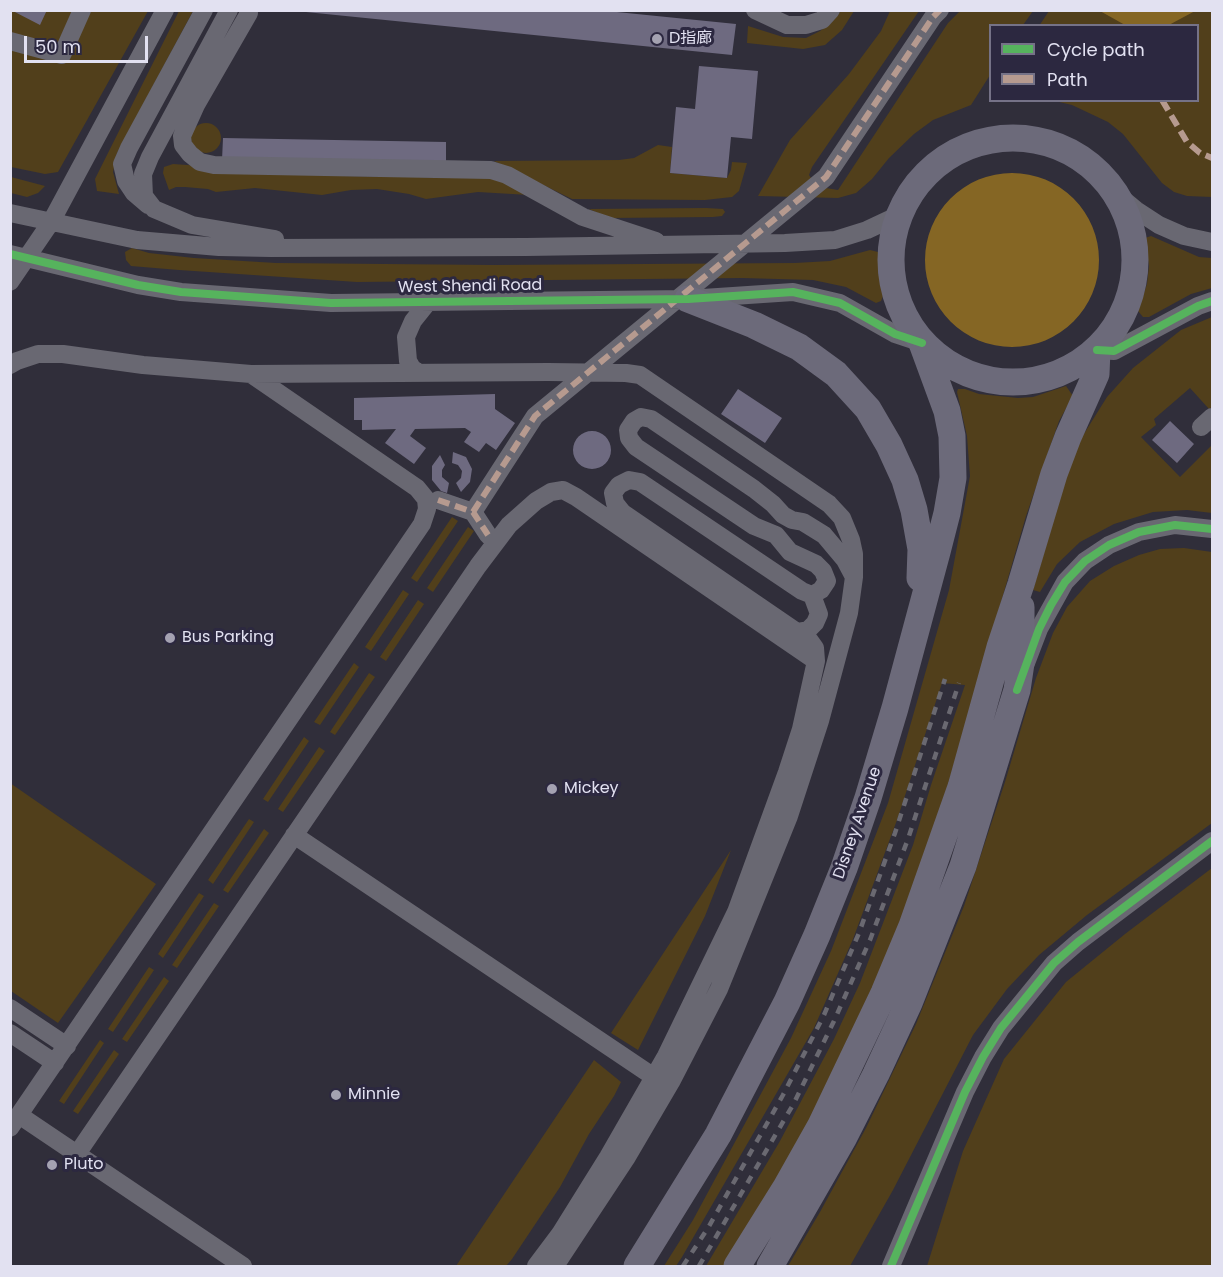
<!DOCTYPE html>
<meta charset="utf-8">
<style>
body{margin:0}
#map{position:relative;width:1223px;height:1277px;overflow:hidden;background:#302e3a;font-family:Poppins,sans-serif}
canvas{display:block}
.frame{position:absolute;inset:0;border:12px solid #e2e1f1;pointer-events:none}
.legend{position:absolute;left:989px;top:24px;width:210px;height:78px;box-sizing:border-box;background:#2c2840;border:2px solid #757287;margin:0;padding:8px 10px;list-style:none;font-size:18px;color:#e2e1f1}
.legend li{display:flex;align-items:center;gap:12px;height:30px}
.legend b{width:30px;border:2px solid #757287}
.scale{position:absolute;left:24px;top:36px;width:124px;height:27px;box-sizing:border-box;border:3px solid #e2e1f1;border-top:0;padding-left:8px;font-size:18px;line-height:21px;white-space:nowrap;color:#e2e1f1;-webkit-text-stroke:4px #2c2840;paint-order:stroke}
</style>
<div id="map">
<canvas width="1223" height="1277"></canvas>
<div class="frame"></div>
<ul class="legend">
<li><b style="height:8px;background:#56b35d"></b>Cycle path</li>
<li><b style="height:8px;background:#b69a8f"></b>Path</li>
</ul>
<div class="scale">50 m</div>
</div>
<script>
const g = document.querySelector('canvas').getContext('2d');
g.lineJoin = 'round';
function fillPath(path, color) { g.fillStyle = color; g.fill(path, 'evenodd'); }
const toPath = rows => new Path2D(rows.map(r => 'M' + r).join(''));
function stroke(path, color, width, dash) { g.strokeStyle = color; g.lineWidth = width; g.lineCap = dash ? 'butt' : 'round'; g.setLineDash(dash || []); g.stroke(path); }
function write(font, color, halo, rows, align = 'center') {
  g.font = font + ' Poppins,"Noto Sans SC",sans-serif'; g.lineWidth = 6; g.setLineDash([]); g.textBaseline = 'middle'; g.strokeStyle = halo; g.fillStyle = color; for (const [text, x, y, turn = 0] of rows) {
    g.save(); g.translate(x, y); g.rotate((+turn || 0) * Math.PI / 180); g.textAlign = isNaN(turn) ? turn : align; if (halo) g.strokeText(text, 0, 0); g.fillText(text, 0, 0); g.restore();
  }
}
fillPath(toPath([
 [11,11,148,11,58,172,45,174,11,167],
 [179,11,193,11,117,153,113,172,119,194,97,191,95,179],
 [841,11,854,11,842,30,825,45,803,49,747,43,748,26,783,37,806,38,820,31,831,23],
 [890,11,919,11,812,167,809,175,813,181,826,188,838,190,948,23,960,11,1033,11,1023,25,990,26,990,75,971,105,933,120,914,134,889,158,872,179,856,193,838,198,758,196,790,140,849,74,881,31],
 [1049,11,1212,11,1212,197,1187,196,1174,192,1162,183,1123,134,1108,122,1072,105,1055,101,1198,100,1198,26,1039,26],
 '191 138a15 15 0 1 1 30 0a15 15 0 1 1-30 0Z',
 [658,145,672,147,670,173,727,178,731,170,732,162,747,163,739,191,732,197,705,200,572,199,494,161,619,160,634,158],
 [173,164,343,176,493,178,510,184,529,195,478,192,426,199,409,194,377,189,351,190,322,195,255,188,216,192,208,189,185,187,176,187,169,190,163,173,164,167],
 [10,177,11,177,45,186,38,193,27,197,11,193],
 [706,208,723,209,725,212,722,216,713,217,609,218,589,209],
 [1151,236,1199,257,1212,258,1212,288,1191,294,1149,317,1143,317,1138,311,1147,284,1149,266,1145,238],
 [132,248,149,253,194,258,276,263,493,265,795,263,830,261,870,250,878,252,878,270,883,296,881,301,876,303,846,287,813,280,742,278,357,282,179,270,131,266,126,260,125,252],
 [1212,317,1212,407,1209,409,1190,388,1154,419,1156,425,1141,437,1180,477,1212,445,1212,513,1187,510,1153,512,1114,524,1080,542,1057,564,1040,592,1033,590,1066,477,1082,437,1107,397,1133,368,1181,330],
 [1066,386,1073,396,1059,421,1026,516,920,881,820,1108,727,1266,706,1266,780,1141,834,1039,860,983,913,845,931,785,965,685,942,683,897,820,853,939,814,1028,682,1257,676,1266,664,1266,693,1220,791,1038,831,951,888,803,949,590,970,476,967,436,957,392,958,389,965,389,979,394,1018,398,1033,397],
 [452,517,458,521,417,582,411,578],
 [468,527,474,531,433,592,427,588],
 [1184,548,1212,552,1212,823,1087,915,1039,955,1007,989,973,1035,893,1190,850,1266,788,1266,820,1212,866,1128,916,1024,964,906,1005,782,1036,678,1053,633,1067,607,1090,581,1114,566,1139,555,1160,549],
 [403,590,409,594,371,651,365,647],
 [418,600,424,604,386,661,380,657],
 [354,663,359,667,320,725,314,722],
 [369,673,375,677,335,735,330,732],
 [304,737,309,741,268,802,263,799],
 [319,747,325,751,283,812,278,809],
 [10,783,156,884,58,1023,11,991],
 [249,819,254,822,213,884,208,880],
 [264,829,269,833,228,893,223,890],
 [731,850,705,916,638,1050,611,1033],
 [1212,868,1212,1263,1210,1266,927,1266,963,1151,1004,1059,1066,982,1125,934],
 [199,893,204,896,163,958,158,954],
 [214,903,219,906,177,968,172,965],
 [149,967,154,970,113,1032,108,1029],
 [164,977,169,981,127,1042,122,1039],
 [100,1040,104,1043,64,1104,59,1101],
 [114,1050,119,1054,78,1114,73,1111],
 [594,1060,621,1082,614,1096,589,1134,560,1187,512,1259,506,1266,456,1266]
]), '#513f1b');
fillPath(toPath([
 [1100,11,1195,11,1167,26,1125,25],
 '925 260a87 87 0 1 1 174 0a87 87 0 1 1-174 0Z'
]), '#856624');
fillPath(toPath([
 [11,10,47,10,40,25],
 [306,10,597,10,736,24,732,55,306,12],
 [699,66,758,71,752,139,731,137,727,178,670,173,676,107,695,109],
 [223,138,446,142,446,164,222,160],
 [738,389,782,418,765,443,721,414],
 [495,394,495,409,515,423,496,450,486,443,479,452,464,442,471,432,465,428,415,429,410,436,426,448,414,464,385,443,396,429,362,430,362,420,354,420,354,398],
 [1170,421,1194,444,1177,463,1152,440],
 '573 450a19 19 0 1 1 38 0a19 19 0 1 1-38 0Z',
 [453,452,466,457,472,469,470,482,461,492,456,483,461,478,462,471,458,465,452,463],
 [440,455,445,465,442,470,442,477,449,483,447,493,441,491,432,480,432,466]
]), '#6e6a80');
stroke(toPath([
 [229,10,150,157,143,174,144,196,154,209,192,225,275,239],
 [755,10,787,25,806,25,822,20,831,10],
 [249,13,196,105,182,136,183,145,190,154,200,162,214,165,491,170,507,175,583,217,656,241],
 [10,41,62,55,82,10],
 [1114,189,1118,195,1136,210,1159,225,1184,236,1212,242],
 [148,205,134,193,126,181,122,164,129,148,204,10],
 [10,213,137,240,219,247,271,248,526,247,785,243,835,240,867,230,899,215],
 [10,254,138,285,181,292,331,303,688,299,793,292,840,303,895,334,922,343],
 [10,282,51,222,165,10],
 [1097,350,1114,351,1198,306,1212,301],
 [10,365,17,361,38,354,63,354,143,365,251,374,548,372,626,373,640,375,829,504,842,518,851,540,854,554,854,577,849,613,820,721,789,816,719,989,671,1082,627,1157,555,1266],
 [419,373,412,368,408,361,406,337,413,321,429,301],
 [1201,427,1212,417],
 [438,500,473,512,488,535],
 [473,512,535,416,826,177,933,17,940,10],
 [797,632,808,630,815,623,819,614,812,595],
 [1026,663,1039,629,1065,582,1085,561,1109,545,1139,532,1175,525,1212,529],
 [294,835,654,1077],
 [10,1008,67,1046],
 [10,1033,55,1063],
 [19,1115,243,1266],
 [10,1128,422,524,427,509,426,499,417,488,251,374],
 [77,1154,478,566,509,525,536,501,551,492,563,490,576,497,816,661],
 [536,1266,560,1234,608,1157,666,1056,736,912,787,772,801,729,816,661,815,648,810,641,623,513,615,503,613,493,619,485,629,480,640,482,802,591,812,595,821,590,827,581,823,571,816,564,790,552,776,535,754,526,636,447,629,438,628,430,634,421,641,417,651,419,754,489,773,504,783,515,792,520,803,522,824,535,845,560,854,577],
 [891,1266,965,1092,983,1057,1001,1028,1054,963,1078,942,1212,841]
]), '#696872', 18);
stroke(toPath([
 '891 260a122 122 0 1 1 244 0a122 122 0 1 1-244 0Z',
 [688,299,754,325,799,347,836,374,868,409,889,445,905,480,914,510,921,549,920,578],
 [637,1266,718,1135,787,1002,817,935,844,868,868,798,895,708,937,552,947,513,953,478,952,436,947,411,922,343],
 [737,1266,785,1189,821,1125,884,993,912,926,961,787,1000,647,1021,584,1054,474,1068,437,1096,374,1097,350],
 [770,1266,844,1137,876,1074,909,1003,963,866,1017,690,1021,663,1021,607]
]), '#6c6a7a', 27);
stroke(toPath([
 [683,1266,708,1228,783,1095,824,1015,859,933,895,833,945,679],
 [699,1266,794,1103,834,1021,870,940,908,839,959,683]
]), '#6a6971', 4.5, [8, 8]);
stroke(toPath([
 [1162,100,1187,142,1200,153,1212,158],
 [438,500,473,512,488,535],
 [473,512,535,416,826,177,933,17,940,10]
]), '#b69a8f', 6, [12, 6]);
stroke(toPath([
 [10,254,138,285,181,292,331,303,688,299,793,292,840,303,895,334,922,343],
 [1097,350,1114,351,1198,306,1212,301],
 [1017,690,1039,629,1051,605,1065,582,1085,561,1109,545,1139,532,1175,525,1212,529],
 [891,1266,965,1092,983,1057,1001,1028,1054,963,1078,942,1212,841]
]), '#56b35d', 8);
for (const [x, y, r, color] of [
 [657,39,6,"#a4a2b1"],
 [170,638,6,"#a4a2b1"],
 [552,789,6,"#a4a2b1"],
 [336,1095,6,"#a4a2b1"],
 [52,1165,6,"#a4a2b1"]
]) { const dot = new Path2D(); dot.arc(x, y, r, 0, 2 * Math.PI); g.fillStyle = color; g.fill(dot); stroke(dot, '#2c2840', 2); }
write('16px', '#e2e1f1', '#2c2840', [
 ["D指廊",669,39],
 ["Bus Parking",182,638],
 ["Mickey",564,789],
 ["Minnie",348,1095],
 ["Pluto",64,1165]
], 'left');
write('16px', '#e2e1f1', '#2c2840', [
 ["West Shendi Road",470,287,-1],
 ["Disney Avenue",858,823,-71]
]);
</script>
